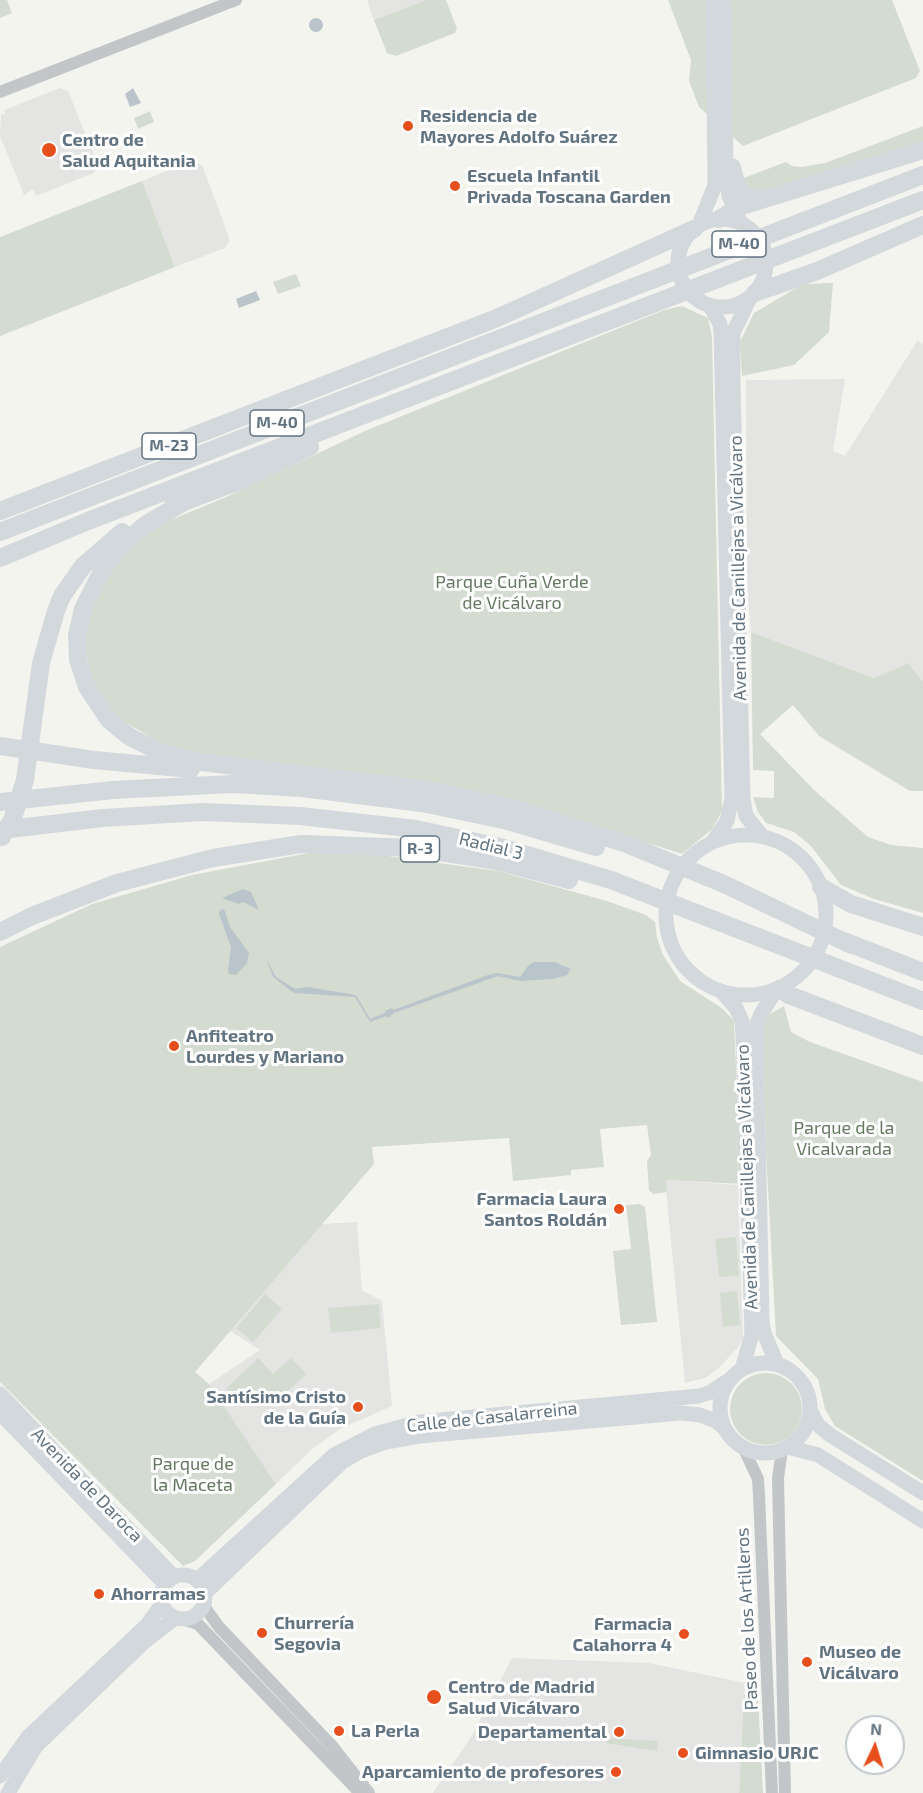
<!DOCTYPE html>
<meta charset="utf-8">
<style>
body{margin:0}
#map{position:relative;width:923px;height:1793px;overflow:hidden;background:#f4f4ef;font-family:"Exo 2",sans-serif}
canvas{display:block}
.north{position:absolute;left:845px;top:1715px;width:60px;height:60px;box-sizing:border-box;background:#fff;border:2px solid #c0c7cd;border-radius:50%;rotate:4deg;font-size:16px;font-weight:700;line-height:24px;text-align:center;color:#627381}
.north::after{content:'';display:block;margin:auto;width:21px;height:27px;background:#e74f1c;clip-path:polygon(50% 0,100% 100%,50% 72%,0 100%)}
</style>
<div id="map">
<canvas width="923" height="1793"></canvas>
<div class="north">N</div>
</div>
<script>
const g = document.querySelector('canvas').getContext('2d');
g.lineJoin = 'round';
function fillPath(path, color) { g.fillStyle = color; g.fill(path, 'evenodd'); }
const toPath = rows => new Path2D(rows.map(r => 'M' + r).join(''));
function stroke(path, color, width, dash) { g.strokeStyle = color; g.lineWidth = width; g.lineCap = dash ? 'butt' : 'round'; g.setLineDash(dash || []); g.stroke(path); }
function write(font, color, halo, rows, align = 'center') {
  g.font = font + ' "Exo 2",sans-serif'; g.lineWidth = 6; g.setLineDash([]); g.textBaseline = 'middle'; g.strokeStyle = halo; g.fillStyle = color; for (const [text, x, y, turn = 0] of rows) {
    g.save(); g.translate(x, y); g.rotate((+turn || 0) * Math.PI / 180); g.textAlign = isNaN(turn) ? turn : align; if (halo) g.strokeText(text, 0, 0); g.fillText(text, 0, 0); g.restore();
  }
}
fillPath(toPath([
 [367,0,426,0,374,20],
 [60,88,68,91,98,165,94,173,36,196,33,189,24,195,0,136,1,115,5,113,4,110],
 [192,161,202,165,230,240,225,248,175,267,142,181],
 [917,341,923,344,923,682,908,663,874,678,751,632,747,584,746,380,845,379,833,451,845,456],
 [665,1180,738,1185,743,1338,739,1346,719,1368,705,1378,685,1383],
 [357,1222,362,1290,382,1301,392,1406,340,1429,311,1450,276,1484,209,1384,260,1350,230,1331,322,1224],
 [512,1658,649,1663,745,1683,739,1793,433,1793,471,1737]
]), '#e4e5e3');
fillPath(toPath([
 [0,0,7,0,12,13,0,18],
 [426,0,446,0,457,29,455,33,396,56,387,53,374,20],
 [668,0,892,0,920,71,916,78,743,146,699,107,689,81,691,60],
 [150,111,154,122,138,129,134,118],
 [923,126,923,141,763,192,751,191,741,179,786,162,792,166,801,167,825,163],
 [142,181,175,267,0,336,0,237],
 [296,274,301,286,278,294,273,282],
 [833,283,829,332,794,365,742,376,740,342,754,313,803,284],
 [682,306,708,318,712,337,722,811,712,829,682,854,537,807,169,748,118,718,103,700,90,672,84,641,88,613,98,591,130,546,159,525,226,497,365,431,664,310],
 [751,632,874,678,908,663,923,682,923,791,910,791,819,736,793,705,760,734,813,789,868,837,891,845,923,848,923,913,874,899,841,885,810,845,794,832,766,823,758,812,753,797,774,798,774,771,753,770],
 [309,853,373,854,498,871,607,901,646,915,655,922,657,938,663,955,680,981,723,1009,734,1021,741,1184,666,1180,667,1192,653,1194,649,1190,647,1161,651,1155,647,1125,600,1129,604,1167,571,1170,571,1175,513,1181,509,1138,372,1147,374,1164,195,1372,209,1384,276,1484,195,1561,183,1566,0,1382,0,947,92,904,192,875],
 [784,1006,791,1032,810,1042,923,1082,923,1481,835,1426,825,1409,818,1379,776,1336,766,1150,763,1023,768,1015],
 [640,1204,645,1207,657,1322,621,1325,613,1251,631,1249,626,1205],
 [736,1237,739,1276,719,1277,715,1239],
 [737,1291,740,1325,723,1327,720,1293],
 [265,1294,282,1309,253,1342,236,1328],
 [379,1304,381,1328,331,1333,328,1308],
 [258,1358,273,1374,291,1358,306,1374,272,1406,257,1390,241,1405,226,1389],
 '730 1409a36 36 0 1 1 72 0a36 36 0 1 1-72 0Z',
 [744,1695,758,1698,763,1793,739,1793],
 [607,1738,658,1741,657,1751,606,1743]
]), '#d4dbd0');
fillPath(toPath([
 '309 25a7 7 0 1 1 14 0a7 7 0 1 1-14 0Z',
 [133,88,141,103,130,107,125,94],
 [256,291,260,300,239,308,236,299],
 [243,889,251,892,259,910,243,902,239,904,222,898],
 [224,909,230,927,249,953,247,963,236,975,229,974,228,970,231,947,219,914,220,910],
 [266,958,276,977,295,989,307,987,356,995,370,1019,385,1013,385,1011,392,1008,393,1010,488,975,497,973,520,977,528,966,534,962,555,962,571,969,567,975,553,979,520,981,498,976,394,1013,388,1018,386,1016,370,1022,355,997,294,993,273,977]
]), '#b9c5ca');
stroke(toPath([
 [0,92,236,0],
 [743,1447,758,1479,759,1496,772,1793],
 [782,1450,778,1478,785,1793],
 [204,1606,219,1627,333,1747,369,1793],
 [185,1620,198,1624,360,1793]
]), '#c3c6c9', 12);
stroke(toPath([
 [724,0,726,174,729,196,739,219],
 [733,166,740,190,756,198,766,196],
 '678 263a44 44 0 1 1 88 0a44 44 0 1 1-88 0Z',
 [699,225,715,185,713,0],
 [750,298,733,333,733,384,743,799,746,816,762,836],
 [710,306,720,324,721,332,732,798,727,821,713,841],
 '666 915a80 80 0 1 1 160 0a80 80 0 1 1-160 0Z',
 [776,990,761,1014,756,1027,762,1321,764,1333,777,1364],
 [721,991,736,1008,742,1021,743,1035,752,1334,742,1369],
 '720 1408a45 45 0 1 1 90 0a45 45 0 1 1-90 0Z',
 [0,1394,174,1577],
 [810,1410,818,1425,830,1435,923,1493],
 [0,1413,165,1584],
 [788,1447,818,1455,923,1521],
 '161 1597a22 22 0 1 1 44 0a22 22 0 1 1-44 0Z',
 [197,1580,334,1455,375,1434,419,1422,699,1396,711,1392,729,1380],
 [205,1593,342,1462,361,1451,386,1442,420,1436,681,1413,700,1415,716,1421,725,1429],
 [0,1776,28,1737,147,1625,162,1604],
 [8,1793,36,1746,144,1642,175,1618]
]), '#d3d8dc', 15);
stroke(toPath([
 [719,219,742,206,923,150],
 [755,293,817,271,923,225],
 [184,502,145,525,121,546,104,567,83,609,77,635,78,660,87,687,109,720,130,737,160,752,193,761,423,789,513,808,624,843,724,884,851,945],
 [173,506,244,479,310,447],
 [0,511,497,318,694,229],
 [0,532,923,175],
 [0,558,88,521,923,200],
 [0,746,94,760,191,769],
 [0,802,113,790,233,784,302,788,422,803,508,821,596,847],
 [0,830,103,818,202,812,300,816,416,829,500,847,611,880,923,1001],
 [2,837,13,818,25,780,41,663,56,611,62,596,83,566,122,532],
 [821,887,851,904,923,927],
 [0,932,32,916,117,883,213,858,301,844,414,848,497,861,569,880],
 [841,940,923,972],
 [779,989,789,995,923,1046]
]), '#d3d8dc', 18);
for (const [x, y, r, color] of [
 [408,126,6,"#e74f1c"],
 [49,150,8,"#e74f1c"],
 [455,186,6,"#e74f1c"],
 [174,1046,6,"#e74f1c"],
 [619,1209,6,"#e74f1c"],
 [358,1407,6,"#e74f1c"],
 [99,1594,6,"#e74f1c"],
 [262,1633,6,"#e74f1c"],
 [684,1634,6,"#e74f1c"],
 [807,1662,6,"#e74f1c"],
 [434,1697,8,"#e74f1c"],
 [339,1731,6,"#e74f1c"],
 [619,1732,6,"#e74f1c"],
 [683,1753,6,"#e74f1c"],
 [616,1772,6,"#e74f1c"]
]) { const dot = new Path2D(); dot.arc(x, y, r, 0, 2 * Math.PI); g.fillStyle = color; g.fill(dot); stroke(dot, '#fff', 2); }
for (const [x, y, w] of [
 [739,244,54],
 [277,423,54],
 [169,446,54],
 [420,849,39]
]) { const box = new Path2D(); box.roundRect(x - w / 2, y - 13, w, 26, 4.5); g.fillStyle = '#fff'; g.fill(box); stroke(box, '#627381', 1.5); }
write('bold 16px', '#627381', null, [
 ["M-40",739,244],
 ["M-40",277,423],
 ["M-23",169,446],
 ["R-3",420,849]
]);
write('bold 18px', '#627381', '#fff', [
 ["Residencia de",420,116],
 ["Mayores Adolfo Suárez",420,137],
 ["Centro de",62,140],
 ["Salud Aquitania",62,161],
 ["Escuela Infantil",467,176],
 ["Privada Toscana Garden",467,197],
 ["Anfiteatro",186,1036],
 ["Lourdes y Mariano",186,1057],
 ["Farmacia Laura",607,1199,"right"],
 ["Santos Roldán",607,1220,"right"],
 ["Santísimo Cristo",346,1397,"right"],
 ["de la Guía",346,1418,"right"],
 ["Ahorramas",111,1594],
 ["Churrería",274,1623],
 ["Segovia",274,1644],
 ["Farmacia",672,1624,"right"],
 ["Calahorra 4",672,1645,"right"],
 ["Museo de",819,1652],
 ["Vicálvaro",819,1673],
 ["Centro de Madrid",448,1687],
 ["Salud Vicálvaro",448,1708],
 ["La Perla",351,1731],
 ["Departamental",607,1732,"right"],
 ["Gimnasio URJC",695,1753],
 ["Aparcamiento de profesores",604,1772,"right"]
], 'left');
write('18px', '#627381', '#fff', [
 ["Avenida de Canillejas a Vicálvaro",738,568,-91],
 ["Radial 3",491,846,14],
 ["Avenida de Canillejas a Vicálvaro",747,1177,-92],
 ["Calle de Casalarreina",492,1417,-6],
 ["Avenida de Daroca",87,1485,46],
 ["Paseo de los Artilleros",747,1619,-93]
]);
write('18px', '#657861', '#fff', [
 ["Parque Cuña Verde",512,582],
 ["de Vicálvaro",512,603],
 ["Parque de la",844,1128],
 ["Vicalvarada",844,1149],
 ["Parque de",193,1464],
 ["la Maceta",193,1485]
]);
</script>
